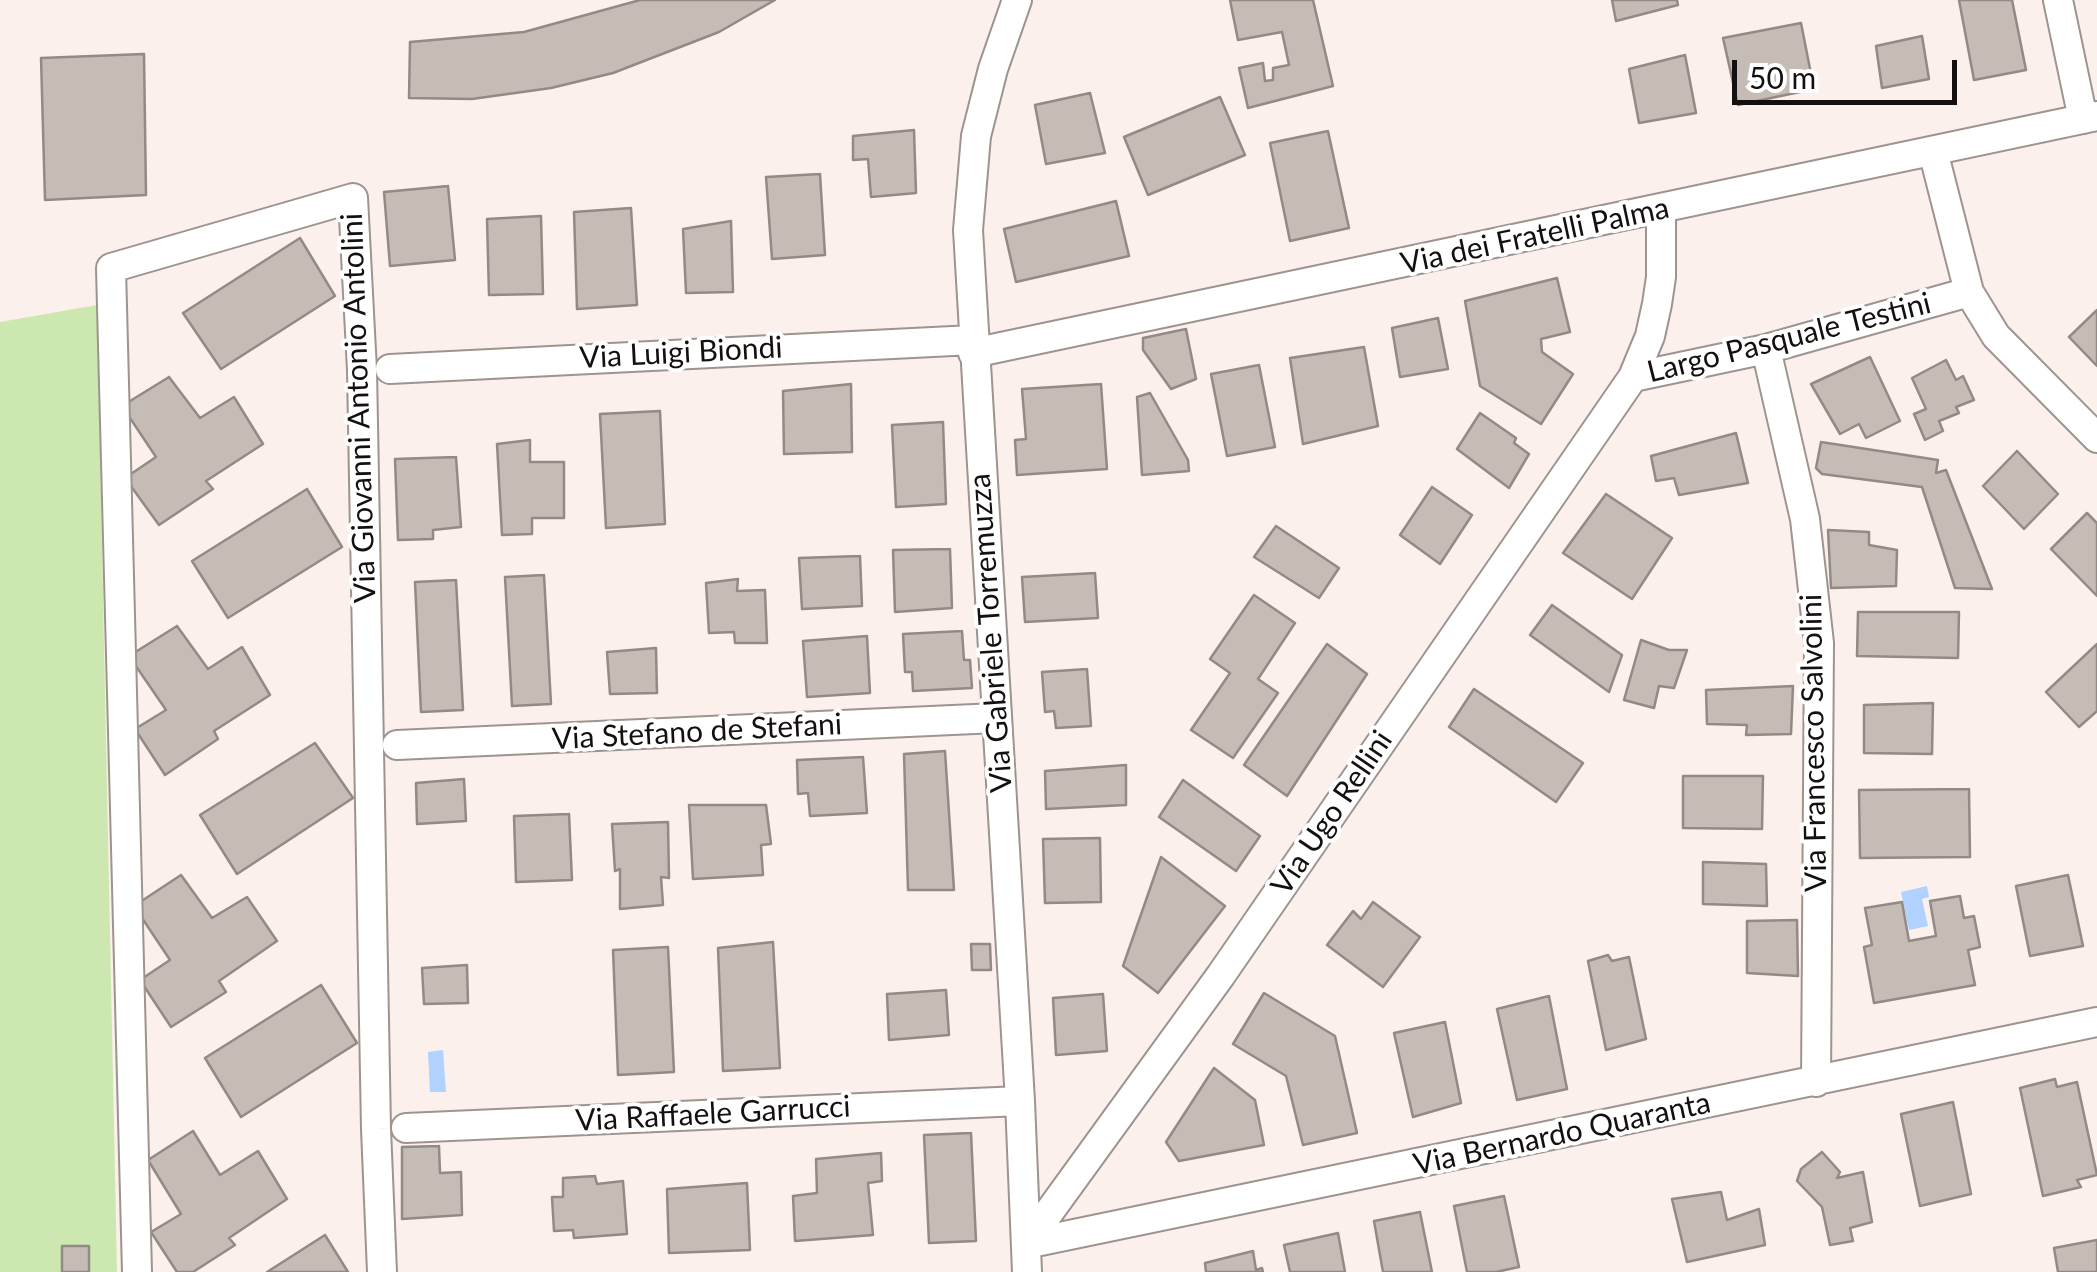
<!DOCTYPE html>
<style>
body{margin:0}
#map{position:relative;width:2097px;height:1272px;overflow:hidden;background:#fbf0eb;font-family:Lato,sans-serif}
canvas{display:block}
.scale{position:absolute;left:1732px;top:60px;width:225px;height:45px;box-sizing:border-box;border:5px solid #14100f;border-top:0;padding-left:12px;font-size:30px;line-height:35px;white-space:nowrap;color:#14100f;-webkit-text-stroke:8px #fff;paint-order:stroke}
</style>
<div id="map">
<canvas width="2097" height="1272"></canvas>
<div class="scale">50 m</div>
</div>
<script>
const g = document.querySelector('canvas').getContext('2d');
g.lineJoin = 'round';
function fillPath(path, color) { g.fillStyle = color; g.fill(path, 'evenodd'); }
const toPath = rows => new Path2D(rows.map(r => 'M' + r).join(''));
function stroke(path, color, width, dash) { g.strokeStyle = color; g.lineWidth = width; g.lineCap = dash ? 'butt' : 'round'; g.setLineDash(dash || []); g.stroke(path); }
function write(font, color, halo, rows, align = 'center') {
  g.font = font + ' Lato,sans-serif'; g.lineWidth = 8; g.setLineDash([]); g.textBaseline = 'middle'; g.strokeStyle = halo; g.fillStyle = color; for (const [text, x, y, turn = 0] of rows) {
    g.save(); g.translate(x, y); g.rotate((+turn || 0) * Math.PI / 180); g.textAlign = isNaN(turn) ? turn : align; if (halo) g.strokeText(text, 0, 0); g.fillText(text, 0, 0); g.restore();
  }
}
fillPath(toPath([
 [97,305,117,1272,0,1272,0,322]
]), '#cde7b0');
fillPath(toPath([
 [1927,886,1929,897,1922,899,1928,926,1909,930,1901,892],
 [443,1050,446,1092,430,1092,428,1052]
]), '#b1d2fe');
const building = toPath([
 [640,0,775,0,719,32,613,73,551,88,472,99,409,98,410,42,524,32,640,0],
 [1230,0,1313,0,1333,86,1248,108,1239,68,1263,63,1265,81,1273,80,1273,68,1289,65,1282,32,1238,40,1230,0],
 [1612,0,1677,0,1678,5,1616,21,1612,0],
 [1959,0,2012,0,2026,70,1974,80,1959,0],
 [1801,23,1814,89,1738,105,1723,38,1801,23],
 [1922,36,1929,79,1882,88,1876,46,1922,36],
 [144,54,146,195,45,200,41,58,144,54],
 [1685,55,1696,113,1639,123,1629,69,1685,55],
 [1090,93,1105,153,1046,164,1035,105,1090,93],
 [1220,97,1245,155,1148,195,1124,137,1220,97],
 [914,130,916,193,871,197,868,159,853,160,853,136,914,130],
 [1328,131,1349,228,1290,241,1270,143,1328,131],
 [820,174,825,255,772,259,766,177,820,174],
 [448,186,455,260,390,266,384,192,448,186],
 [1116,201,1129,256,1016,282,1004,229,1116,201],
 [631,208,637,305,577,309,574,212,631,208],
 [541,216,543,294,489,295,487,219,541,216],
 [731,221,733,292,686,293,683,229,731,221],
 [300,238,335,296,221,369,183,313,300,238],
 [1557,278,1570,332,1541,339,1542,352,1573,374,1541,424,1480,386,1465,301,1557,278],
 [2097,310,2097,366,2069,337,2097,310],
 [1438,318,1448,369,1400,377,1392,328,1438,318],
 [1186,329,1196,379,1171,389,1143,350,1143,338,1186,329],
 [1364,347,1378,426,1303,444,1290,358,1364,347],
 [1870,357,1900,421,1866,438,1859,424,1840,434,1811,384,1870,357],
 [1946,360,1956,380,1963,376,1974,400,1956,407,1959,413,1939,421,1943,431,1925,440,1914,414,1926,409,1912,378,1946,360],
 [1259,365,1275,447,1227,456,1211,374,1259,365],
 [169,377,200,418,234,397,263,444,206,481,213,489,159,525,125,478,156,457,122,406,169,377],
 [851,384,852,452,784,454,783,391,851,384],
 [1101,384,1107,469,1017,475,1015,440,1026,439,1022,389,1101,384],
 [1150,393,1188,460,1189,471,1142,475,1137,397,1150,393],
 [660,411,665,524,606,528,600,414,660,411],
 [1480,413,1516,438,1514,443,1529,454,1509,488,1457,449,1480,413],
 [943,422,946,504,896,507,892,425,943,422],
 [1736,433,1748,483,1679,495,1674,478,1656,481,1651,456,1736,433],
 [530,440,530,462,564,462,564,518,532,518,532,534,502,535,497,444,530,440],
 [1821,442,1938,460,1936,473,1946,470,1992,589,1955,588,1922,487,1822,474,1816,468,1821,442],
 [2017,451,2058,494,2024,529,1983,486,2017,451],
 [456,457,461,527,433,530,433,539,398,540,395,459,456,457],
 [1432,487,1472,515,1440,564,1400,535,1432,487],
 [307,489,342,547,228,618,192,561,307,489],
 [1606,494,1672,538,1632,599,1563,553,1606,494],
 [2087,513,2097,523,2097,596,2051,549,2087,513],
 [1276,526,1339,568,1319,598,1254,557,1276,526],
 [1828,530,1869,532,1869,545,1897,550,1896,586,1831,588,1828,530],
 [950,549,952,608,895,612,893,550,950,549],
 [860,556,862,606,802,609,799,558,860,556],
 [1095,573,1098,618,1025,622,1022,577,1095,573],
 [544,575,551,704,512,706,505,577,544,575],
 [738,579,737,591,765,590,767,643,735,643,734,632,709,633,706,583,738,579],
 [456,580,463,710,421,712,415,582,456,580],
 [1254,595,1295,623,1258,679,1278,693,1233,758,1191,730,1230,673,1210,659,1254,595],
 [1552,605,1622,655,1609,692,1530,635,1552,605],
 [1858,612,1959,612,1958,658,1857,656,1858,612],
 [177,626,208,669,242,647,270,695,214,731,218,739,165,775,135,729,166,710,129,656,177,626],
 [962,631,964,660,970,660,972,688,913,691,912,672,905,672,903,634,962,631],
 [867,636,870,693,807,697,803,641,867,636],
 [1641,640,1669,650,1687,650,1674,688,1659,686,1654,708,1624,700,1641,640],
 [1327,644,1367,674,1287,796,1244,765,1327,644],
 [2097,644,2097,711,2079,727,2046,692,2097,644],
 [656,648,657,693,610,694,607,652,656,648],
 [1087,669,1091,726,1056,728,1054,711,1045,712,1042,672,1087,669],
 [1793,686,1791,734,1746,735,1747,725,1707,724,1706,690,1793,686],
 [1474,689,1583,763,1556,802,1449,727,1474,689],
 [1933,703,1932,754,1864,753,1864,705,1933,703],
 [315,743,353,798,237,874,200,815,315,743],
 [945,751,954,890,908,890,904,754,945,751],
 [863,757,867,813,810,816,808,793,798,794,797,760,863,757],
 [1126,765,1126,805,1046,809,1045,771,1126,765],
 [1683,776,1763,776,1762,829,1683,828,1683,776],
 [464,779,466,821,417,824,416,783,464,779],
 [1183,780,1260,836,1236,871,1159,817,1183,780],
 [1969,789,1970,857,1860,858,1859,790,1969,789],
 [689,805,766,805,771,844,761,845,763,875,693,879,689,805],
 [569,814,572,880,516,882,514,816,569,814],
 [668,822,669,878,661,877,663,905,620,909,620,869,615,871,612,824,668,822],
 [1100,838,1101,902,1045,903,1043,839,1100,838],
 [1161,857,1225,906,1158,993,1123,966,1161,857],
 [1703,862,1766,864,1767,906,1703,904,1703,862],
 [181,875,212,918,247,897,277,941,219,981,226,992,171,1027,140,980,170,960,134,906,181,875],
 [2068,875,2083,946,2030,956,2016,886,2068,875],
 [1960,896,1964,918,1974,916,1980,947,1968,950,1975,985,1874,1003,1864,947,1872,945,1865,908,1902,902,1909,941,1936,936,1930,901,1960,896],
 [1373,902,1420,937,1383,987,1327,945,1353,911,1361,919,1373,902],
 [1797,920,1798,976,1747,973,1747,921,1797,920],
 [773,942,780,1068,723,1071,718,948,773,942],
 [971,944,990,944,991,970,972,970,971,944],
 [668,947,674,1072,618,1075,613,950,668,947],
 [1608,955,1612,961,1629,957,1646,1039,1606,1050,1588,961,1608,955],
 [467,965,468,1003,424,1004,422,968,467,965],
 [321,985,357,1043,241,1117,205,1058,321,985],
 [946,990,949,1035,889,1040,887,994,946,990],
 [1264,993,1335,1036,1357,1133,1303,1145,1286,1076,1233,1044,1264,993],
 [1103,994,1107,1051,1056,1055,1053,998,1103,994],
 [1549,996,1567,1089,1517,1100,1497,1009,1549,996],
 [1445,1022,1461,1103,1413,1117,1394,1033,1445,1022],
 [1214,1068,1255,1100,1264,1145,1179,1161,1166,1142,1214,1068],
 [2055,1079,2057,1087,2077,1082,2097,1175,2077,1180,2081,1187,2043,1196,2020,1088,2055,1079],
 [1953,1102,1971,1194,1920,1206,1901,1114,1953,1102],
 [193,1131,220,1175,258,1151,287,1199,229,1238,235,1245,193,1272,177,1272,151,1232,181,1214,148,1160,193,1131],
 [971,1133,976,1241,929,1243,924,1135,971,1133],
 [439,1146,440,1173,461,1172,462,1215,402,1219,402,1147,439,1146],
 [1822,1152,1840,1172,1837,1178,1863,1172,1872,1222,1850,1228,1853,1241,1830,1245,1822,1207,1797,1181,1801,1169,1822,1152],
 [881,1153,882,1181,868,1183,873,1235,795,1241,793,1196,817,1193,816,1159,881,1153],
 [595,1176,597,1184,623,1181,627,1234,574,1238,573,1230,554,1231,552,1197,563,1197,563,1178,595,1176],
 [747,1183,750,1250,669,1253,667,1189,747,1183],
 [1721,1192,1727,1220,1759,1209,1765,1245,1687,1262,1672,1199,1721,1192],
 [1504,1196,1519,1267,1496,1272,1467,1272,1454,1206,1504,1196],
 [1420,1212,1432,1272,1383,1272,1374,1221,1420,1212],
 [1338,1233,1345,1272,1290,1272,1284,1245,1338,1233],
 [325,1235,348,1272,267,1272,325,1235],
 [2097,1240,2097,1272,2058,1272,2054,1248,2097,1240],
 [62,1246,89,1246,89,1272,62,1272,62,1246],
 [1253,1251,1256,1270,1262,1268,1263,1272,1206,1272,1205,1263,1253,1251]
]);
fillPath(building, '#c6bcb6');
stroke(building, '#938a85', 2.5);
const minor = toPath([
 [1017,0,993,69,976,136,968,230,1020,1101,1027,1272],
 [2058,0,2083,119],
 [1933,151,1969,292,1996,336,2097,438],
 [1766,349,1805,519,1819,643,1816,1082],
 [973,353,2097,116],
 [390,369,973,340],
 [1633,377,1766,349,1969,292],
 [397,745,997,718],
 [406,1128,1020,1101],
 [1026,1244,1221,975,1633,377,1650,336,1657,304,1661,277,1661,210],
 [1026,1244,2097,1022],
 [137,1272,111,268,353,198,362,370,376,1129,382,1272]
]);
stroke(minor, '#9e948f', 32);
stroke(minor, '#fff', 28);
write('30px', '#14100f', '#fff', [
 ["Via dei Fratelli Palma",1535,236,-12],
 ["Largo Pasquale Testini",1789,338,-14],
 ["Via Luigi Biondi",681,353,-3],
 ["Via Giovanni Antonio Antolini",359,408,-92],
 ["Via Gabriele Torremuzza",991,633,-94],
 ["Via Stefano de Stefani",697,732,-3],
 ["Via Francesco Salvolini",1814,743,-91],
 ["Via Ugo Rellini",1332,813,-56],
 ["Via Raffaele Garrucci",713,1114,-3],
 ["Via Bernardo Quaranta",1562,1134,-12]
]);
</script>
